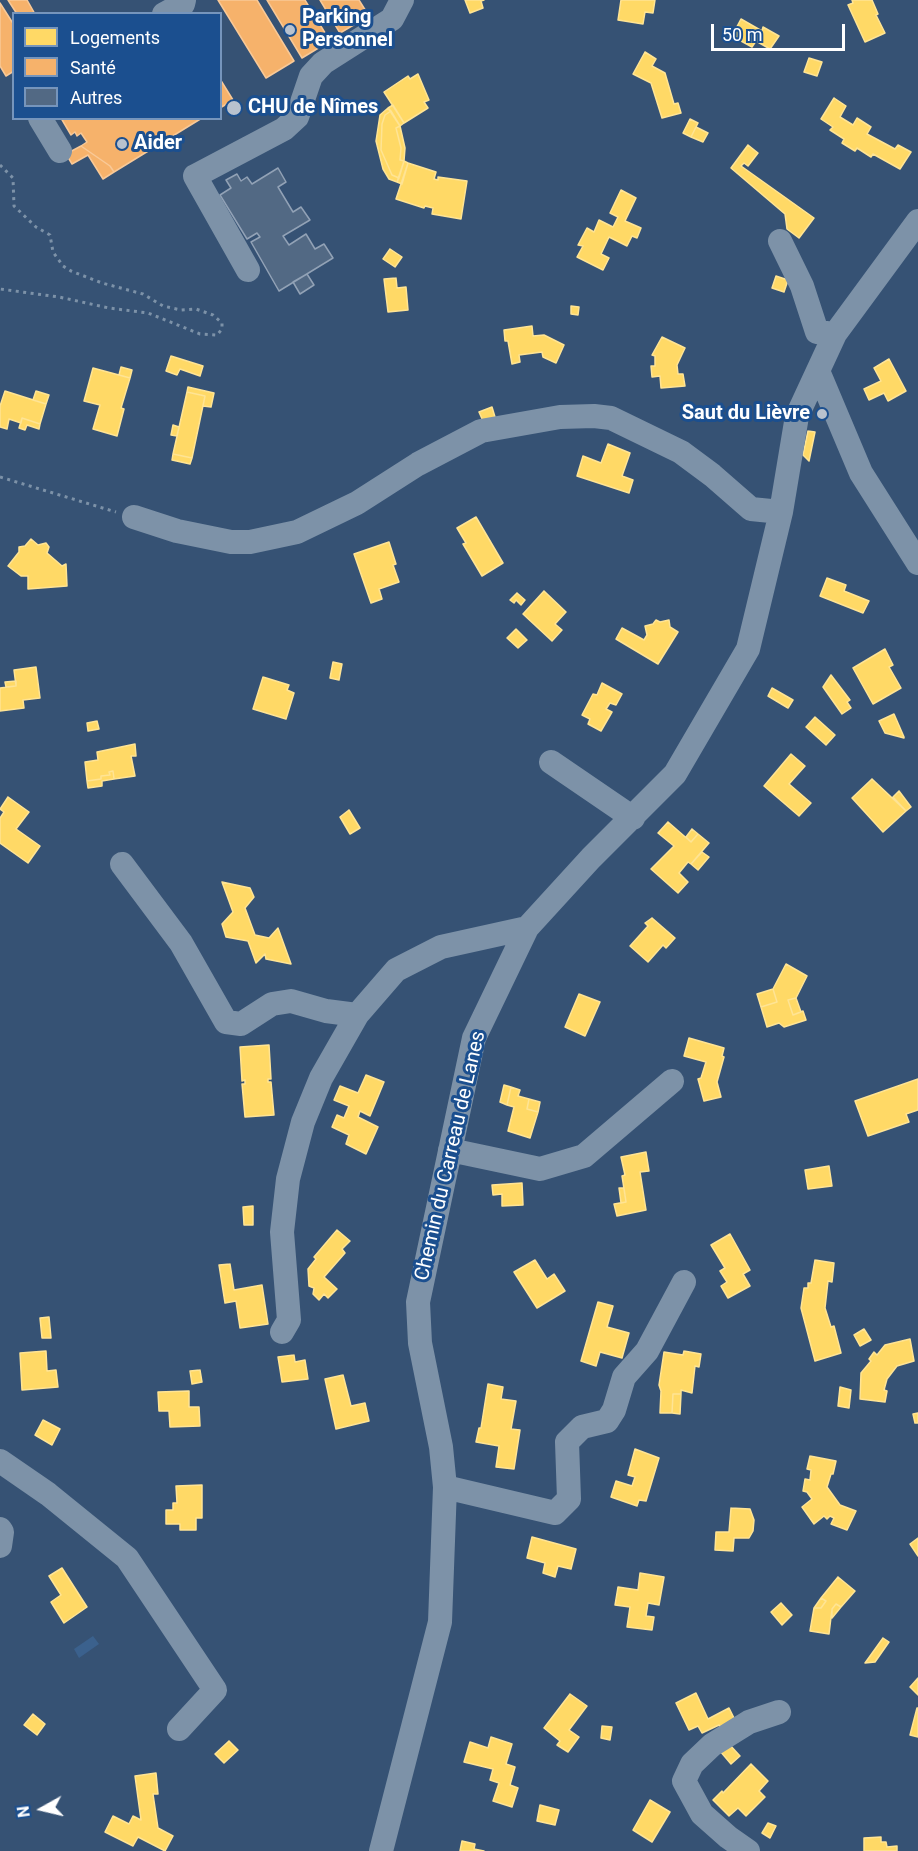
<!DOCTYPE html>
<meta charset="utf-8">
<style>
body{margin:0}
#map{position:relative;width:918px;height:1851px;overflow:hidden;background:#365274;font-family:Roboto,sans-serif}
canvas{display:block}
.legend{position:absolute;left:12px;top:12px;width:210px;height:108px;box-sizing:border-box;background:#1b4f8f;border:2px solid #7695bc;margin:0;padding:8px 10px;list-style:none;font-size:18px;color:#fff}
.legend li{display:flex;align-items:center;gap:12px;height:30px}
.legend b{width:30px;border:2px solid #7695bc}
.north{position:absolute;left:12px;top:1779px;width:60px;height:60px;-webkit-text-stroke:4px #1b4f8f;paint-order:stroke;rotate:262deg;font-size:16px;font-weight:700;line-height:24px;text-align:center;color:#fff}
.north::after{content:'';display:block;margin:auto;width:21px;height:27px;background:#fff;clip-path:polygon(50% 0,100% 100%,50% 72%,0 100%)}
.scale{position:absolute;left:711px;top:24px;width:134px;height:27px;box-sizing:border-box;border:3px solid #fff;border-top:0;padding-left:8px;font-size:18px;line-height:21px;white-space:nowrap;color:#fff;-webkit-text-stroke:4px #1b4f8f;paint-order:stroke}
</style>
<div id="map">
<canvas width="918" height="1851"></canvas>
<ul class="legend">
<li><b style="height:16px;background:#ffd966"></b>Logements</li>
<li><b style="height:16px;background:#f6b26b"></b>Santé</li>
<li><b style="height:16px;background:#526984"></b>Autres</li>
</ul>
<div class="north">N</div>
<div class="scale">50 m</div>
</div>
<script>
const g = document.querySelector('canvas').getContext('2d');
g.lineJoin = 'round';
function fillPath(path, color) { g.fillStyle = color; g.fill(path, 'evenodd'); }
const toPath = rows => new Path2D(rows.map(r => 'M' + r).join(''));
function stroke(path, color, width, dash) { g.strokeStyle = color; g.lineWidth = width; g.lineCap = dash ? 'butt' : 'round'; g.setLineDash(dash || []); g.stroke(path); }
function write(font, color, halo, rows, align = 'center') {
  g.font = font + ' Roboto,sans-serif'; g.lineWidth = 6; g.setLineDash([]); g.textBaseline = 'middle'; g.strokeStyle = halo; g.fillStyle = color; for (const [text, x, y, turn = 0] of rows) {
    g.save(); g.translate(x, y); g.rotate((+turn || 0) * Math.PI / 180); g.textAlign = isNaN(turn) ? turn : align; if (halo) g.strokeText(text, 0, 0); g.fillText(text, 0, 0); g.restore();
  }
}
fillPath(toPath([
 [93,1636,99,1644,79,1658,74,1649]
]), '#3b618d');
const homes = toPath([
 [465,0,484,0,481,1,483,8,470,13,465,0],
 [621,0,655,0,653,13,645,12,643,24,618,20,621,0],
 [852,0,872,0,878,14,876,15,885,33,865,42,848,5,853,3,852,0],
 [741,19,762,31,763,27,779,36,770,49,756,41,752,47,732,36,741,19],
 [645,52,656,59,652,66,665,73,674,104,678,103,681,113,662,118,651,83,633,74,645,52],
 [809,58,822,62,817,76,804,72,809,58],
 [418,74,429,100,424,102,428,108,404,123,384,92,408,76,410,79,418,74],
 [834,98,846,106,840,117,853,125,857,118,871,127,867,134,895,149,898,145,911,152,900,169,873,154,871,157,857,148,855,151,842,143,844,139,830,130,833,127,821,119,834,98],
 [393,105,404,123,400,126,388,108,393,105],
 [388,108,391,111,385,115,382,124,381,150,392,175,399,178,397,182,389,179,383,169,376,141,380,115,388,108],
 [391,111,400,126,396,128,401,148,400,160,404,161,399,178,392,175,381,150,382,124,385,115,391,111],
 [690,119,698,123,691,137,683,133,690,119],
 [400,126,405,148,404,161,400,160,401,148,396,128,400,126],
 [696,127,708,133,703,142,691,137,696,127],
 [748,145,758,153,748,166,744,163,741,166,814,218,799,238,787,229,785,214,731,168,748,145],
 [404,161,408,163,402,184,397,182,404,161],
 [408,163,436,172,434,179,438,180,438,177,467,181,461,219,432,214,433,208,425,206,424,208,396,199,408,163],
 [621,190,636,198,625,221,641,228,637,238,632,236,627,246,609,237,601,254,609,258,603,270,577,257,583,246,578,245,587,228,594,232,599,220,613,227,618,217,610,213,621,190],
 [390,249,402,257,395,267,383,259,390,249],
 [776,276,788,280,784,292,772,288,776,276],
 [396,278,397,288,406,287,408,310,388,312,384,279,396,278],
 [571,306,579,307,578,315,571,314,571,306],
 [532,326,533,336,544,335,564,345,556,363,543,357,542,352,519,355,520,362,512,364,508,341,505,341,504,330,532,326],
 [662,337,685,348,677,365,678,374,683,374,685,386,661,388,660,376,652,377,651,366,655,366,655,356,652,355,662,337],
 [171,356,203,366,200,376,180,369,177,375,166,371,171,356],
 [889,359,906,391,888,401,884,393,869,400,864,389,881,381,874,368,889,359],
 [121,367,132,370,130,378,119,375,121,367],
 [93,368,130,378,121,408,124,409,117,436,93,429,100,405,84,401,93,368],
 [188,387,214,393,211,407,203,406,205,396,187,392,188,387],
 [5,391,46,404,40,424,22,418,21,423,9,419,7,429,0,427,0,406,5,391],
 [36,391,49,395,46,404,33,400,36,391],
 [187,392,205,396,192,458,173,454,187,392],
 [492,407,495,417,483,421,479,412,492,407],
 [22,418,40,424,39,429,27,425,25,430,19,428,22,418],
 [173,425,179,427,177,436,171,435,173,425],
 [808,431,815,432,809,461,803,455,808,431],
 [608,444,630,453,622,476,633,480,629,493,577,476,583,456,601,463,608,444],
 [173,454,192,458,190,464,172,460,173,454],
 [476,517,503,563,482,576,463,544,466,543,457,528,476,517],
 [31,539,38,545,46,543,49,547,47,553,62,566,66,564,67,586,28,589,28,576,21,576,8,566,19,552,19,547,25,546,31,539],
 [389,542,396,564,393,565,399,582,379,589,382,599,371,603,354,554,389,542],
 [827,578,846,585,844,591,869,601,863,613,820,596,827,578],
 [544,591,566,612,555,624,562,630,552,641,523,614,544,591],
 [517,593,525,600,521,605,516,600,514,603,510,600,517,593],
 [656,620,660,622,669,620,670,627,678,632,658,664,616,639,622,628,644,640,647,635,645,626,653,624,656,620],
 [516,629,527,640,518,648,507,638,516,629],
 [885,649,893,665,889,667,901,688,873,704,853,668,885,649],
 [333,662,342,664,339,680,330,678,333,662],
 [36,667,40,698,23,700,24,708,0,711,0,688,16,686,14,670,36,667],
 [831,675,850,700,847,702,851,708,842,714,823,687,831,675],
 [263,677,289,685,287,690,294,693,286,719,253,709,263,677],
 [16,681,16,686,6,687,5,682,16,681],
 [602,683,622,694,616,705,610,703,606,709,612,712,601,731,588,724,590,719,582,715,593,694,597,695,602,683],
 [772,688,793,700,788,708,768,696,772,688],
 [894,714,904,737,904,738,885,733,879,721,894,714],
 [815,717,835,735,826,745,806,727,815,717],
 [97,721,99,729,88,731,87,723,97,721],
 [135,744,136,756,131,756,135,776,114,779,113,771,109,772,110,775,101,776,101,779,87,781,85,762,98,760,97,752,135,744],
 [791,754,805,766,789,784,811,803,799,816,764,786,791,754],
 [113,771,114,779,102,781,102,786,88,788,87,781,101,779,101,776,110,775,109,772,113,771],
 [872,779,906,811,883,832,852,798,872,779],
 [899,791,911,807,906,811,893,797,899,791],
 [8,797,29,812,16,829,40,846,28,863,0,843,0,818,4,812,0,809,8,797],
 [349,810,360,828,350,834,340,817,349,810],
 [668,822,691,842,698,834,709,843,691,864,688,862,679,873,688,882,678,893,651,869,674,846,658,833,668,822],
 [692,829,698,834,691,842,686,837,692,829],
 [702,852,709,857,698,870,691,864,702,852],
 [222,882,250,888,254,897,245,908,255,935,269,938,278,928,291,964,266,959,265,954,256,963,248,941,226,937,222,924,233,912,222,882],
 [652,918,675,938,666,948,663,945,648,962,630,946,648,926,645,923,652,918],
 [786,964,807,976,796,998,788,1000,793,1015,803,1011,806,1020,784,1027,779,1023,767,1027,761,1007,777,1002,773,989,786,964],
 [773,989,777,1002,761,1007,757,994,773,989],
 [579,994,600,1002,585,1036,565,1027,579,994],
 [796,998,801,1012,793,1015,788,1000,796,998],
 [689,1038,724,1048,722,1056,724,1057,717,1082,721,1097,704,1101,698,1079,701,1078,706,1062,684,1056,689,1038],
 [269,1045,271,1079,268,1079,268,1082,271,1082,274,1115,245,1117,242,1084,245,1084,245,1080,242,1081,240,1047,269,1045],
 [366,1075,384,1082,370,1116,360,1111,358,1117,378,1127,366,1154,346,1144,349,1135,332,1127,337,1115,344,1118,349,1106,334,1100,340,1086,358,1093,366,1075],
 [918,1079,918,1110,906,1114,909,1122,868,1136,855,1101,918,1079],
 [504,1085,511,1087,507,1105,500,1102,504,1085],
 [511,1087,520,1090,518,1096,529,1099,527,1109,538,1112,530,1138,508,1131,514,1107,507,1105,511,1087],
 [529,1099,540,1102,538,1112,527,1109,529,1099],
 [646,1152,649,1171,640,1172,646,1210,617,1216,614,1204,626,1202,622,1176,625,1175,621,1157,646,1152],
 [829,1166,832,1186,808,1189,805,1170,829,1166],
 [522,1183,523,1205,502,1206,502,1194,493,1195,492,1185,522,1183],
 [619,1188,624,1188,626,1202,621,1203,619,1188],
 [253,1206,253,1225,244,1225,243,1207,253,1206],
 [337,1230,350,1241,342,1249,345,1253,324,1277,337,1289,328,1298,324,1294,319,1300,313,1294,314,1288,309,1286,308,1269,316,1259,314,1257,337,1230],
 [730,1234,750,1270,743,1274,750,1286,728,1298,721,1286,727,1282,720,1271,725,1268,711,1245,730,1234],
 [535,1260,547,1279,554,1274,565,1291,537,1308,514,1272,535,1260],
 [815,1260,834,1263,832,1282,828,1281,825,1308,831,1327,834,1326,841,1353,815,1361,801,1308,804,1288,808,1288,808,1283,811,1283,815,1260],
 [230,1264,234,1290,262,1285,268,1324,240,1328,236,1301,225,1303,219,1265,230,1264],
 [598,1302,613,1306,607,1327,629,1333,622,1358,600,1352,596,1366,581,1361,598,1302],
 [49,1317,51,1338,42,1338,40,1318,49,1317],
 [864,1329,871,1340,860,1346,854,1335,864,1329],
 [910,1339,914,1361,897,1366,887,1379,884,1390,887,1391,885,1402,860,1399,861,1373,871,1361,869,1359,874,1352,877,1355,885,1345,910,1339],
 [46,1351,47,1371,56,1370,58,1387,22,1390,20,1353,46,1351],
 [684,1351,701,1354,699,1367,695,1366,692,1393,681,1390,681,1394,673,1394,672,1413,660,1413,661,1391,659,1385,664,1352,683,1355,684,1351],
 [294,1355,295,1362,305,1360,308,1379,282,1382,278,1357,294,1355],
 [200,1370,202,1382,192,1384,190,1371,200,1370],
 [343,1375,351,1406,365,1403,369,1421,336,1429,325,1379,343,1375],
 [488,1384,503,1387,501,1399,516,1401,511,1429,520,1430,514,1469,496,1467,499,1446,476,1442,479,1428,481,1428,488,1384],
 [840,1387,851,1390,849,1408,838,1406,840,1387],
 [189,1391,189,1407,199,1407,200,1426,170,1427,169,1411,159,1411,158,1392,189,1391],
 [673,1394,681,1394,680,1414,672,1413,673,1394],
 [918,1413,918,1423,915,1423,913,1414,918,1413],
 [43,1420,60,1429,52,1445,35,1435,43,1420],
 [635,1449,659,1458,646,1501,639,1500,637,1506,611,1497,616,1481,632,1486,635,1477,628,1475,635,1449],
 [810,1456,836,1461,833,1474,831,1474,827,1487,840,1505,856,1511,847,1530,831,1524,834,1518,830,1516,827,1519,824,1516,814,1524,802,1507,812,1499,807,1492,803,1491,805,1479,810,1480,811,1470,807,1469,810,1456],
 [202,1485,202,1518,196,1518,196,1530,180,1530,180,1524,166,1524,166,1510,173,1510,173,1503,177,1503,176,1486,202,1485],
 [731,1508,750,1509,754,1520,753,1531,749,1538,734,1538,733,1551,715,1550,716,1532,729,1532,731,1508],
 [532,1537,576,1549,571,1569,558,1566,555,1577,543,1573,545,1563,527,1558,532,1537],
 [918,1538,918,1556,910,1544,918,1538],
 [62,1568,87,1607,64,1623,51,1602,61,1595,49,1576,62,1568],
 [640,1573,664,1577,659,1605,648,1603,646,1616,654,1617,652,1630,627,1627,630,1607,615,1605,618,1587,638,1590,640,1573],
 [838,1577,855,1591,841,1607,836,1604,832,1609,829,1634,810,1631,814,1608,821,1608,826,1601,821,1598,838,1577],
 [821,1598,826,1601,821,1608,814,1608,821,1598],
 [781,1603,792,1615,782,1625,771,1612,781,1603],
 [836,1604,841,1607,832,1618,832,1609,836,1604],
 [883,1638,889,1642,875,1662,865,1663,883,1638],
 [918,1678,918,1695,910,1687,918,1678],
 [696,1693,708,1719,729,1708,737,1724,723,1731,719,1725,702,1733,698,1726,689,1730,676,1703,696,1693],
 [570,1694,587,1706,569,1730,579,1737,568,1752,557,1745,560,1741,544,1728,570,1694],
 [917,1708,918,1708,918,1737,910,1735,917,1708],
 [33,1714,45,1724,37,1735,24,1725,33,1714],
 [602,1726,612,1727,610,1740,601,1738,602,1726],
 [491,1737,512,1744,506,1764,515,1767,510,1785,518,1788,512,1807,493,1801,499,1783,490,1780,493,1769,464,1762,470,1742,488,1748,491,1737],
 [229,1741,238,1750,224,1763,215,1754,229,1741],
 [729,1744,740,1756,731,1764,720,1751,729,1744],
 [751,1764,768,1781,759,1791,765,1797,746,1816,738,1808,729,1816,713,1800,722,1791,723,1793,751,1764],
 [156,1773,158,1794,153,1794,158,1828,173,1836,165,1851,138,1837,133,1846,105,1832,113,1816,129,1824,133,1816,141,1820,135,1776,156,1773],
 [650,1800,670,1812,652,1842,633,1830,650,1800],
 [540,1805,559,1810,555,1825,537,1821,540,1805],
 [768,1823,776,1826,770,1838,762,1833,768,1823],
 [881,1837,881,1842,886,1842,887,1847,897,1846,897,1851,864,1851,864,1838,881,1837],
 [462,1841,475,1844,474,1849,484,1851,460,1851,462,1841]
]);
fillPath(homes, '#ffd966');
stroke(homes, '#ffe494', 1.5);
const health = toPath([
 [8,0,27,0,35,14,17,14,8,0],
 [218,0,257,0,294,61,266,78,218,0],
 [267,0,305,0,330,41,302,58,267,0],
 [320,0,359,0,369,16,340,33,320,0],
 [0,3,14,25,14,71,6,76,0,66,0,3],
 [220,79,233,100,220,108,220,79],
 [61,118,202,118,114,172,110,166,81,146,87,142,81,133,77,136,75,132,71,135,61,118],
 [81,146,110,166,114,172,103,179,88,155,72,164,66,154,81,146]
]);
fillPath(health, '#f6b26b');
stroke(health, '#f9c997', 1.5);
const building = toPath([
 [278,168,286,182,278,187,293,212,301,207,310,220,283,236,289,245,306,234,315,249,324,244,333,258,279,291,251,242,260,237,257,233,247,239,220,195,231,188,226,180,237,174,241,181,247,177,252,184,278,168],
 [307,274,314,285,300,294,293,282,307,274]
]);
fillPath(building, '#526984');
stroke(building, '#92a2b6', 1.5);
stroke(toPath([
 [0,165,13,178,14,206,36,227,50,235,53,252,63,266,71,271,102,283,143,294,163,306,181,310,196,309,213,315,222,323,222,329,217,335,200,334,148,313,109,308,59,297,0,289],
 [0,477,116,512]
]), '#7d92a8', 3, [3, 4.5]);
stroke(toPath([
 [164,14,183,4,184,0],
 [40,118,60,151],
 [780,241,802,286,817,332,835,334],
 [248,270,195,176,284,129,297,117,311,76,323,63,392,19,402,0],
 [818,371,861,473,918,563],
 [134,517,177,531,231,542,250,542,297,532,357,503,418,464,481,431,560,417,594,416,611,418,681,452,712,475,751,509,781,512],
 [551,762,633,818],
 [122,864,181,943,226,1022,241,1024,272,1004,291,1001,326,1011,357,1015,396,970,441,947,527,928],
 [450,1150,540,1169,584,1156,672,1081],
 [282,1332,289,1320,282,1232,288,1179,303,1122,321,1078,357,1015],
 [0,1461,48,1494,127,1558,215,1690,179,1729],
 [445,1487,555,1513,569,1499,567,1442,582,1427,607,1421,614,1410,624,1377,647,1351,684,1282],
 [0,1529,2,1532,0,1546],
 [381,1851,440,1622,445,1487,441,1447,420,1343,418,1302,474,1038,527,928,591,858,675,774,748,649,781,512,797,416,835,334,918,221],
 [748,1851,728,1837,702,1814,684,1781,692,1764,712,1745,749,1722,779,1712]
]), '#7d92a8', 24);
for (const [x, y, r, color] of [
 [290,30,6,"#b9c2ce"],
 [234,108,8,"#b9c2ce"],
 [122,144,6,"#b9c2ce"],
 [822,414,6,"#b9c2ce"]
]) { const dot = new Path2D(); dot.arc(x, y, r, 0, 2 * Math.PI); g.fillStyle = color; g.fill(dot); stroke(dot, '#1b4f8f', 2); }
write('bold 20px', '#fff', '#1b4f8f', [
 ["Parking",302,18],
 ["Personnel",302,41],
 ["CHU de Nîmes",248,108],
 ["Aider",134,144],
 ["Saut du Lièvre",810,414,"right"]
], 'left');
write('20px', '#fff', '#1b4f8f', [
 ["Chemin du Carreau de Lanes",451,1156,-77]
]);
</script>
